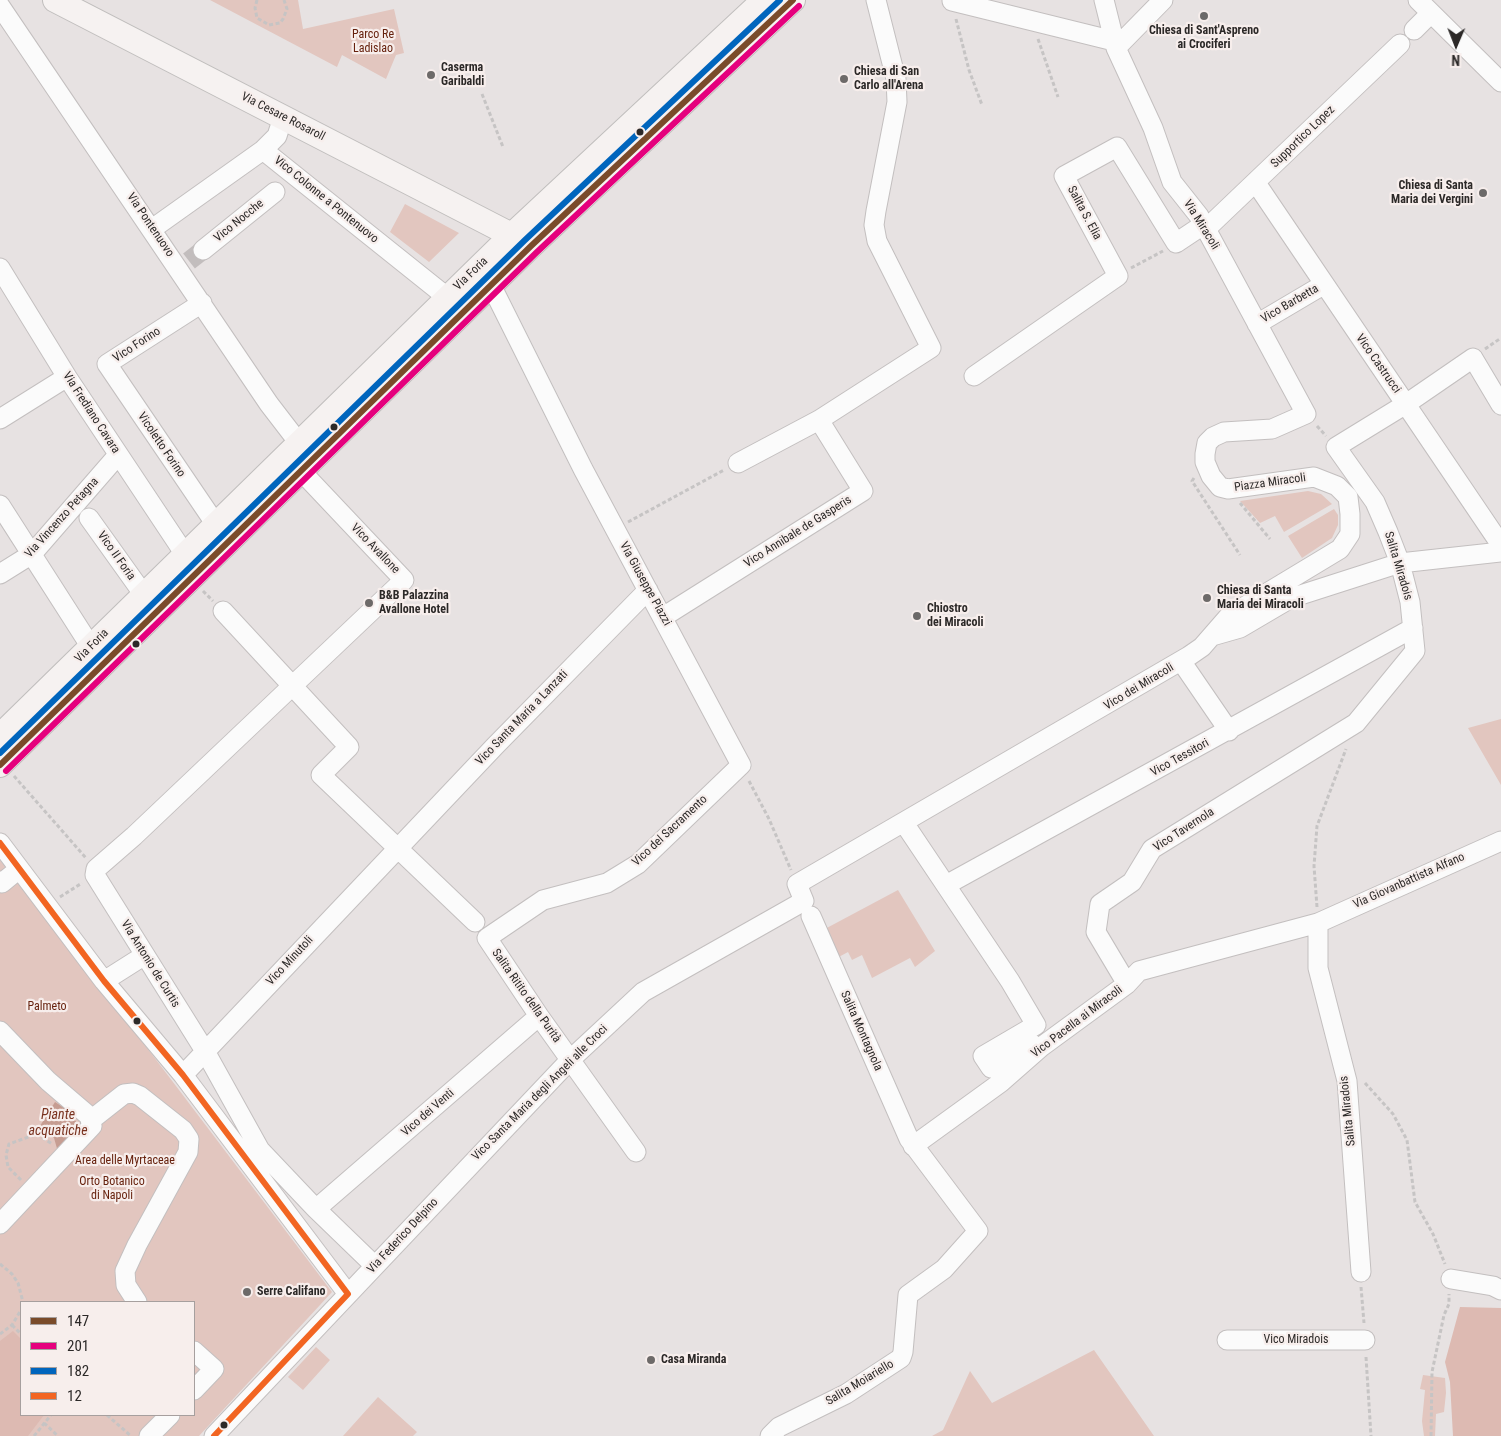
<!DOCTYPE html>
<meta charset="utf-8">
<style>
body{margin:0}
#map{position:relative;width:1501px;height:1436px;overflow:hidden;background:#e7e2e2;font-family:"Roboto Condensed",sans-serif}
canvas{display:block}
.legend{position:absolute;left:20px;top:1301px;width:175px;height:115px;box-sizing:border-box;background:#f7eeec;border:1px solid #a69f9e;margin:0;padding:6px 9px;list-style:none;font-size:15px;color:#2c2928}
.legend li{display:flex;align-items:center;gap:10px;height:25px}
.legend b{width:25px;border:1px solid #a69f9e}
.north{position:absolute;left:1431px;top:20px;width:50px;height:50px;-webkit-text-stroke:4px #f7eeec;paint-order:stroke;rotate:181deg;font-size:14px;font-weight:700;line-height:20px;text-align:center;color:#2c2928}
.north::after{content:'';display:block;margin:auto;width:18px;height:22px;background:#2c2928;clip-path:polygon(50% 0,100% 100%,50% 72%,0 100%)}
</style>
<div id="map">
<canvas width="1501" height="1436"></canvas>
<ul class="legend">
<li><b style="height:6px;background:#7a4b2a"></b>147</li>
<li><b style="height:6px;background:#e5007d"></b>201</li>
<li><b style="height:6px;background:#0065bd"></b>182</li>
<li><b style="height:6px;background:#f26522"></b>12</li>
</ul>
<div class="north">N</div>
</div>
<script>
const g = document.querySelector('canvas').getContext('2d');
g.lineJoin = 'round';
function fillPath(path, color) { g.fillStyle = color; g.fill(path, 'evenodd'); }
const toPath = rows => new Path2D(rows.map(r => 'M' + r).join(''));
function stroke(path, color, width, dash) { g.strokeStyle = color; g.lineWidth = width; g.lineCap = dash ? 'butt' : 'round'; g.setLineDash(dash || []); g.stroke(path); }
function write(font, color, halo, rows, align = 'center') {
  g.font = font + ' "Roboto Condensed",sans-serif'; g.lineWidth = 4.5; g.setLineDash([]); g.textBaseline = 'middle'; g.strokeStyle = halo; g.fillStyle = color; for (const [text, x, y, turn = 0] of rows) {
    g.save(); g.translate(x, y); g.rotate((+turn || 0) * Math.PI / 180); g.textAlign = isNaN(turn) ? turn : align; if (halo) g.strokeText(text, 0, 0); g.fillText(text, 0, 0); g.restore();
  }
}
fillPath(toPath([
 [210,0,298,0,303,29,394,9,404,53,396,55,386,79,342,55,337,67],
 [405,204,459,233,429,262,390,232],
 [1308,491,1321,494,1332,504,1284,532,1275,516,1260,523,1240,501],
 [1334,509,1338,515,1338,525,1332,538,1302,558,1288,536],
 [1501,719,1501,785,1468,728],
 [0,860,154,1057,332,1292,199,1436,0,1436],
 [21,1302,194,1302,194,1415,21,1415],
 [898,890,935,951,915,967,910,958,872,978,862,955,852,960,848,952,835,959,823,930],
 [316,1347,330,1360,303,1390,288,1377],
 [1094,1350,1154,1436,932,1436,943,1430,970,1371,992,1403],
 [1423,1375,1445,1378,1446,1393,1444,1412,1436,1414,1435,1436,1424,1436,1422,1421,1425,1390,1420,1389],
 [378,1397,417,1432,413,1436,343,1436]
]), '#e2c6bf');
fillPath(toPath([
 [1460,1307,1501,1308,1501,1436,1453,1436,1450,1382,1445,1362],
 [13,1331,21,1339,21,1415,44,1415,28,1436,0,1436,0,1341]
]), '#ddbab2');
fillPath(toPath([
 [55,1102,69,1111,78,1125,74,1135,58,1152,54,1138,40,1126]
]), '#c69d92');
stroke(toPath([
 [189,261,203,250]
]), '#c2bdbd', 19, [19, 9]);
const minor = toPath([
 [1418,0,1501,82],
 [952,1,1114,41],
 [0,6,269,404,299,443],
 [1414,30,1431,13],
 [1116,48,1163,0],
 [263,150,277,136,283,117],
 [1256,183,1501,545],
 [152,229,263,150,458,306],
 [1206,229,1400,44],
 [203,250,275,192],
 [0,268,67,377,192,565],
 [491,285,583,469,741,765,638,864,607,883,543,900,487,938,539,1016,636,1152],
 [202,303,107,364,223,535],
 [1257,324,1323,285],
 [974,376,1118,276,1064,176,1117,147,1176,243,1203,225],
 [0,419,67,377],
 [738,463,819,420,931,348,877,241,874,225,876,211,897,102,896,79,876,0],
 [301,471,404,580,134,836,96,869,95,875,205,1051,260,1150,316,1209,375,1266],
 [0,505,91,647],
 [89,518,144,595],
 [0,574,32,554,118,455],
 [223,611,349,747,321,775,475,922],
 [663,617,863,491,819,420],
 [1212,636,1240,628,1291,598,1400,563,1501,552],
 [1181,661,1229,731],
 [904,823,1010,981,1036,1025,983,1056,991,1068,1032,1044],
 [0,843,104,981,183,1075,348,1294],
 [0,881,2,883,19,869],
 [946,885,1413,628],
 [1318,923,1318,968,1347,1081,1361,1272],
 [104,981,145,955],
 [1127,984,1096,932,1100,904,1132,882,1152,849,1356,723,1415,651,1410,602,1400,563,1388,532,1375,502,1336,447,1406,404,1473,358,1501,405],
 [0,1031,48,1081,89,1116,92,1126,0,1224],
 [183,1075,495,746,648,590],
 [91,1120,124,1094,133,1093,140,1096,183,1130,189,1139,188,1152,137,1245,125,1271,126,1285,137,1302],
 [913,1146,1000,1083,1041,1047,1127,984,1139,971,1318,923,1501,841],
 [316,1209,539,1016],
 [1451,1279,1493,1286,1501,1290],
 [1227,1340,1365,1340],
 [194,1351,214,1369,194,1390],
 [149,1436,170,1415],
 [214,1436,571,1059,643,992,804,901,797,884,1189,656,1202,647,1229,616,1340,549,1350,534,1350,514,1348,497,1337,486,1314,477,1228,489,1220,487,1211,476,1205,462,1205,454,1207,443,1213,437,1224,432,1272,429,1306,414,1199,216,1172,182,1153,128,1116,48,1104,0],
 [770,1436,779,1427,846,1394,901,1358,903,1352,908,1295,944,1269,978,1231,909,1139,811,916]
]);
const major = toPath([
 [55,0,523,241],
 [0,736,512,235,764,0],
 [0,765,531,246,793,0]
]);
stroke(minor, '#c3bfbf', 21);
stroke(major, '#c0bebd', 26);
stroke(toPath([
 [257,0,255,8,257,18,269,25,280,23,283,19,287,9,284,0],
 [956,19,969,70,982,105],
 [1038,39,1058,97],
 [482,94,503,147],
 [1131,268,1163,251],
 [1485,349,1501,338],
 [1317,426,1326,436],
 [1194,478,1192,481,1240,555],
 [1240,503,1270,539],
 [628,522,724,470],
 [203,591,213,601],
 [14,776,86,858],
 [749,781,769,819,791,870],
 [60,897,82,883],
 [1317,907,1314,866,1317,826,1346,749],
 [1365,1083,1393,1114,1407,1140,1415,1202,1433,1234,1445,1264],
 [21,1180,8,1167,6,1155,9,1144,37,1134,52,1144],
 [0,1264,12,1274,18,1283,23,1302],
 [1361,1287,1364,1323],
 [12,1325,21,1334],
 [0,1334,12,1325,21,1310],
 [1366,1357,1371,1436],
 [107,1415,131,1436],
 [44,1423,58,1436],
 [34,1436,51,1415],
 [1431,1436,1432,1372,1444,1315,1449,1304,1449,1294]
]), '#c6c4c4', 3, [4, 2.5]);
stroke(minor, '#fbfbfb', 19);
stroke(major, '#f6f2f1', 24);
stroke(toPath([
 [0,765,531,246,793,0]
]), '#7a4b2a', 6);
stroke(toPath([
 [6,771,537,252,799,6]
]), '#e5007d', 6);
stroke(toPath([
 [0,753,525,240,780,0]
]), '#0065bd', 6);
stroke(toPath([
 [0,843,104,981,183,1075,348,1294,214,1436]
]), '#f26522', 6);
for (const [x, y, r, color] of [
 [1204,16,5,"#6d6a69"],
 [431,75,5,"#6d6a69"],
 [844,79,5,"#6d6a69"],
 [640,132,4.5,"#2c2928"],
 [1483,193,5,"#6d6a69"],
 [334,427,4.5,"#2c2928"],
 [1207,598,5,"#6d6a69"],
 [369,603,5,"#6d6a69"],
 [917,616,5,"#6d6a69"],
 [136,644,4.5,"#2c2928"],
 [137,1021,4.5,"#2c2928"],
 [247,1292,5,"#6d6a69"],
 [651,1360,5,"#6d6a69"],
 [224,1425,4.5,"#2c2928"]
]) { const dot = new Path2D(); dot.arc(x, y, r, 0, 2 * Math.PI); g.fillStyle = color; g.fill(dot); stroke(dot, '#f7eeec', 2); }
write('bold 12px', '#2c2928', '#f7eeec', [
 ["Chiesa di Sant'Aspreno",1204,31,"center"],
 ["ai Crociferi",1204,45,"center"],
 ["Caserma",441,68],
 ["Garibaldi",441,82],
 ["Chiesa di San",854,72],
 ["Carlo all'Arena",854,86],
 ["Chiesa di Santa",1473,186,"right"],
 ["Maria dei Vergini",1473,200,"right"],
 ["Chiesa di Santa",1217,591],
 ["Maria dei Miracoli",1217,605],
 ["B&B Palazzina",379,596],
 ["Avallone Hotel",379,610],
 ["Chiostro",927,609],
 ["dei Miracoli",927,623],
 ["Serre Califano",257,1292],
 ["Casa Miranda",661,1360]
], 'left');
write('12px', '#66210d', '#f7eeec', [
 ["Parco Re",373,35],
 ["Ladislao",373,49],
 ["Palmeto",47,1007],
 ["Area delle Myrtaceae",125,1161],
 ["Orto Botanico",112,1182],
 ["di Napoli",112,1196]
]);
write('12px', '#2c2928', '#f7eeec', [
 ["Via Cesare Rosaroll",283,117,27],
 ["Supportico Lopez",1303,137,-44],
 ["Vico Colonne a Pontenuovo",326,200,39],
 ["Salita S. Elia",1084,213,62],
 ["Vico Nocche",239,221,-39],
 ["Via Pontenuovo",150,225,56],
 ["Via Miracoli",1201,225,58],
 ["Via Foria",471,274,-44],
 ["Vico Barbetta",1290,304,-30],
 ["Vico Forino",137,345,-33],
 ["Vico Castrucci",1378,364,55],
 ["Via Frediano Cavara",91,413,57],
 ["Vicoletto Forino",161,445,56],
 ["Piazza Miracoli",1270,483,-8],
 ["Via Vincenzo Petagna",62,518,-48],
 ["Vico Annibale de Gasperis",798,532,-32],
 ["Vico Avallone",375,549,46],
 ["Vico II Foria",116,556,55],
 ["Salita Miradois",1398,566,73],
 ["Via Giuseppe Piazzi",645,584,61],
 ["Via Foria",92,646,-45],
 ["Vico dei Miracoli",1139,687,-31],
 ["Vico Santa Maria a Lanzati",522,718,-46],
 ["Vico Tessitori",1180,758,-29],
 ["Vico Tavernola",1184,830,-33],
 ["Vico del Sacramento",670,831,-43],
 ["Via Giovanbattista Alfano",1409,881,-24],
 ["Vico Minutoli",290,961,-47],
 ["Via Antonio de Curtis",150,964,58],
 ["Salita Ritito della Purità",526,996,55],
 ["Vico Pacella ai Miracoli",1077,1022,-37],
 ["Salita Montagnola",861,1031,66],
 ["Vico Santa Maria degli Angeli alle Croci",540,1093,-45],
 ["Salita Miradois",1348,1111,-96],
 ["Vico dei Venti",428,1113,-41],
 ["Via Federico Delpino",403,1236,-47],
 ["Vico Miradois",1296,1340],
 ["Salita Moiariello",860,1383,-31]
]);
write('italic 14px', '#79321f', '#f7eeec', [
 ["Piante",58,1115],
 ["acquatiche",58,1131]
]);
</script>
